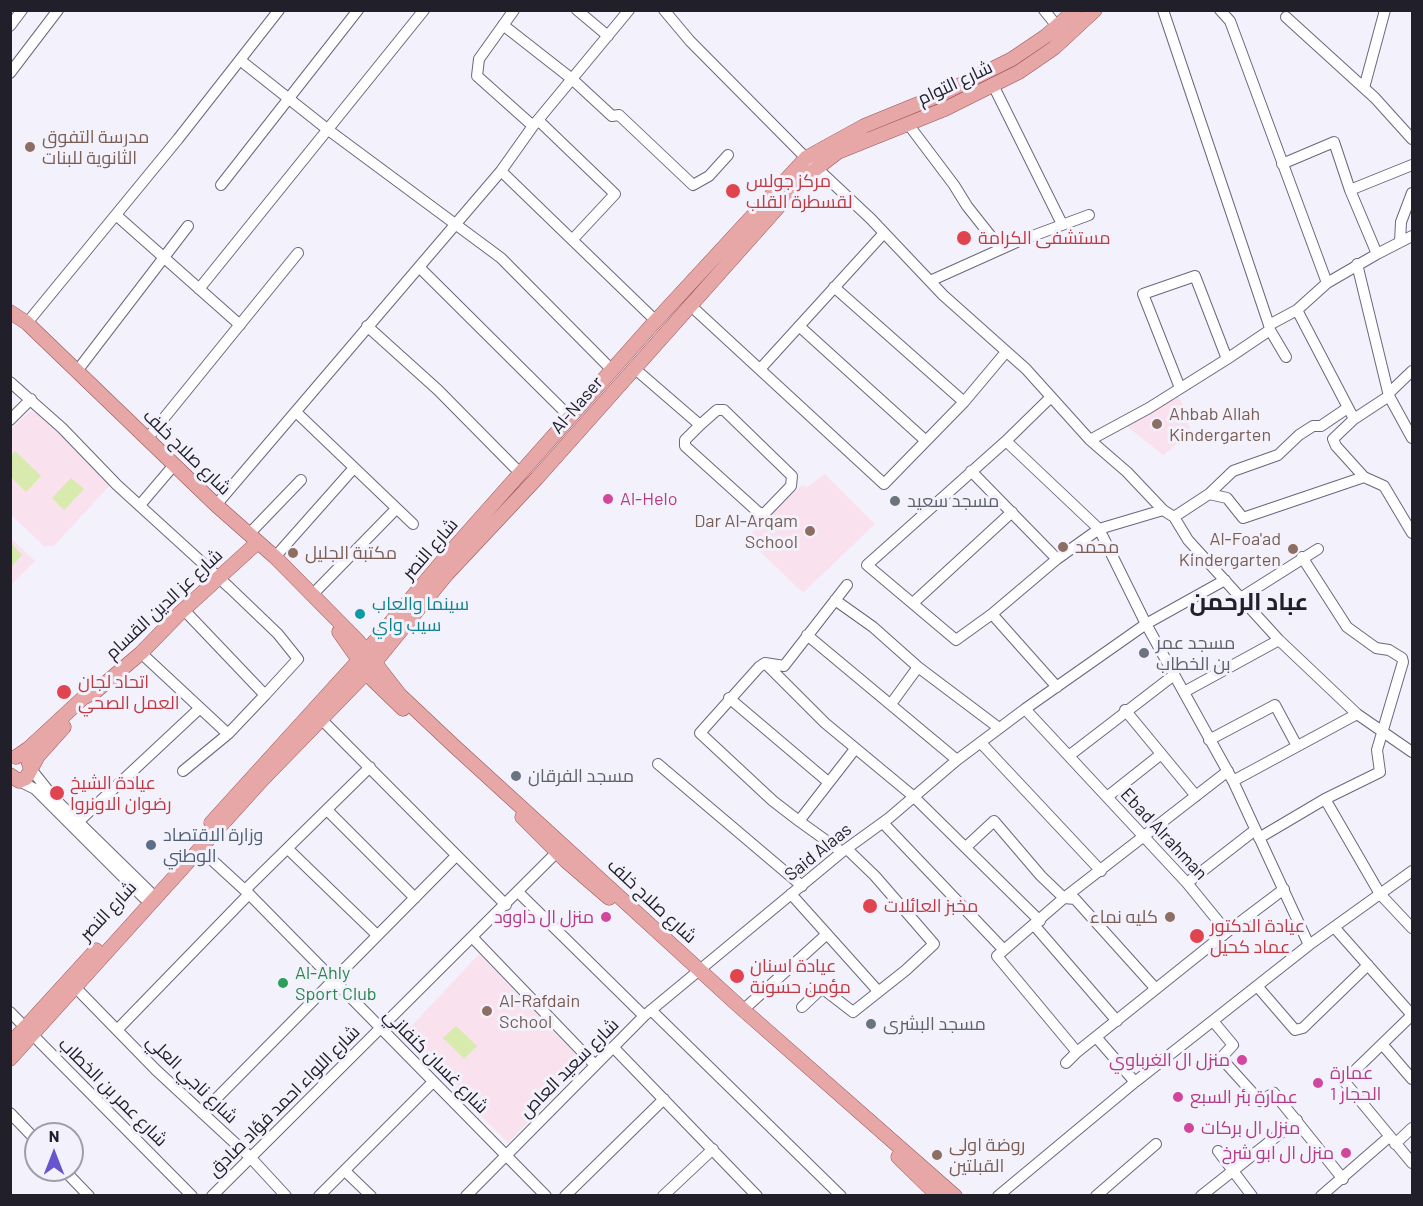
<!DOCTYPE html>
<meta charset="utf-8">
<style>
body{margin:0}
#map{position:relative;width:1423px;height:1206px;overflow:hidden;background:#f3f2fc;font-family:Barlow,sans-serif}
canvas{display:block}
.frame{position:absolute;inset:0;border:12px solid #21202a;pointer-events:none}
.north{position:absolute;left:24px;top:1122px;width:60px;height:60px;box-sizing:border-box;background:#f3f2fc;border:2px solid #9f9ea8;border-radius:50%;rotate:0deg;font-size:16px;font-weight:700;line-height:24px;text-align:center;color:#21202a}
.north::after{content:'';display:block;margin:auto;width:21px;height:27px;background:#6655ce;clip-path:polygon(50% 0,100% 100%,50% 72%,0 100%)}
</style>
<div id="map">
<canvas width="1423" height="1206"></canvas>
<div class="frame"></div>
<div class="north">N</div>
</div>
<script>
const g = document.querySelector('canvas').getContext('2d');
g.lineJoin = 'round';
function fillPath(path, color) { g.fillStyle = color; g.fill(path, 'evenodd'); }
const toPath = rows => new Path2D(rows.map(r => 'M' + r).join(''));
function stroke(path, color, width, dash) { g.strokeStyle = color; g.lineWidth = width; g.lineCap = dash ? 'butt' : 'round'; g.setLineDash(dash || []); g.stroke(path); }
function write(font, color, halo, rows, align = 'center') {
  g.font = font + ' Barlow,Cairo,sans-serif'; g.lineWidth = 6; g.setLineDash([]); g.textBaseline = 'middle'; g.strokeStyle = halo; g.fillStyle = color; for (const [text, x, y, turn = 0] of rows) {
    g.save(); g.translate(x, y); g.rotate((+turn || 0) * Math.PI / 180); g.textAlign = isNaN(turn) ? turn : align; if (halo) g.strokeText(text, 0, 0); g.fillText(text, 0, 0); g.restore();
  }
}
fillPath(toPath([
 [1177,394,1190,418,1187,422,1192,432,1163,455,1125,425],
 [30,411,40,414,112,483,54,546,44,546,11,515,10,430],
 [825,474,875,524,803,593,746,538,802,485,807,487],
 [10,537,35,561,11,585,10,585],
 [479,954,585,1064,508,1143,402,1036]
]), '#f9e2ee');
fillPath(toPath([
 [15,451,41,476,26,492,11,477,11,456],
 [71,478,84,489,64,510,52,498],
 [11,543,22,555,11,567,10,567],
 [456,1026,477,1046,464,1059,443,1038]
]), '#d8eaad');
const minor = toPath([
 [514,10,479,59,477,76,533,126],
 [577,10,608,36],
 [664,10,690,41,806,158,871,219,943,295,1026,369,1090,440,1127,472,1163,510,1174,517,1188,540,1279,640,1357,714,1412,752],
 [1044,10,1057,26],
 [1163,10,1269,325],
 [1220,10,1230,21,1327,283],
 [1286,17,1375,98,1412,139],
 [503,25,572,79,612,116,619,115,693,185,709,176,728,155],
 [10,26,22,10],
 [240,60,327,129,501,258,612,370],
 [10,73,58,10],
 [993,85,1062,224],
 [1364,88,1385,10],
 [538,120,615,194,573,239],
 [908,124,954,185,967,206,1001,249],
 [1282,164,1334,142,1350,190,1377,254,1412,236],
 [501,171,656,321],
 [221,185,358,10],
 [1350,190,1412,165],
 [116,215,240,325],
 [1400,242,1401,222,1412,193],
 [1357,264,1389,396,1412,438],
 [419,267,501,171,533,126,629,10],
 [930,281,1019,241,1089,215],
 [834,287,964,402],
 [199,289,424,10],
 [690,305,884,484,964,402,1006,352],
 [1297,310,1354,419],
 [27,323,178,139,279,10],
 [367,326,438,390,520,473],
 [799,326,926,441],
 [1270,330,1286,357],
 [634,368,700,425,685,440,685,446,758,512,764,514,791,486,792,476,724,410,717,410,700,425],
 [761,368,884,233],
 [77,371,188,226],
 [10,382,62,428,117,485,230,588,278,634,298,659,265,695,184,610],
 [1180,388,1143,294,1195,276,1227,359],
 [1389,393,1412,371],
 [296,412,413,524],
 [10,420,31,399],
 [147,439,298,253],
 [1090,440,1149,408,1227,359,1270,330,1269,325,1297,310,1327,283,1377,254],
 [1006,441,1051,397],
 [971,471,1057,559],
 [1364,477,1336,446,1333,439,1354,419,1389,396],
 [1209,494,1233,471,1278,455,1299,435,1313,426,1321,426,1346,409],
 [140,505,174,465],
 [216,505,419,267,570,417],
 [1174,517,1209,494,1227,498,1243,518,1364,477,1384,486,1412,533],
 [249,534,301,480],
 [275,557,353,469],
 [847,585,784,666,765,663,759,667,700,733,773,801,799,821,855,749],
 [312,595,396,509],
 [1242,597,1318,549],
 [835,600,873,627,918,667,891,704],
 [913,603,1012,512],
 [992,614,1057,559,1099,529,1163,510],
 [807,635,957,760],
 [141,653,228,734],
 [765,663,825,723,913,796,1040,921],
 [918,667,999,728],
 [1057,687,992,614,956,640,867,565,1006,441,1099,529,1146,624,1233,781,1309,945],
 [1184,692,1279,640],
 [729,698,827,781],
 [1025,709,1187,883,1227,932,1284,889],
 [1125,710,1196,796],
 [321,719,506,905],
 [1209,740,1275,705,1297,746],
 [981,743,1101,871],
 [1070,755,1174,675],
 [658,764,802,886],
 [31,769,55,799,150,892],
 [183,771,228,734,265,695],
 [19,781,35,789,144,898],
 [1233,781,1357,714],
 [1107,797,1160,755],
 [1325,799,1380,894,1412,928],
 [327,810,415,898],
 [799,821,842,852],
 [78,822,200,708],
 [883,823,1004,950],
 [1259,838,1325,799,1380,772,1377,750,1403,662,1402,658,1389,650,1376,648,1347,627,1302,557],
 [966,847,994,821,1041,876,1064,898,1075,899,1156,989],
 [200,849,249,894,546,1196],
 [288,849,377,935],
 [1187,883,1255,830],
 [245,890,370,767],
 [519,893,644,1016],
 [791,894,878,991],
 [1034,925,1117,1021],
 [1334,927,1412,1015],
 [473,938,595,1065],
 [1257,986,1295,1030,1303,1028,1368,965],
 [75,987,156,1070,250,1157,286,1196],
 [802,1007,822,988,853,1012,906,970,934,944,875,876,847,849],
 [651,1010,841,1196],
 [743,1010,827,934],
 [10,1012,192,1196],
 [1412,1015,1344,1081,1412,1163],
 [1213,1021,1233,1045,1221,1058,1260,1101,1274,1093,1343,1179],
 [117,1030,249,894],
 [1096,1037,1135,1082,1309,945,1412,871],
 [1382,1044,1412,1079],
 [613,1047,757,1196],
 [1077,1052,997,956,1064,898,1228,771],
 [1066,1063,1077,1052,1227,932],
 [10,1113,36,1140],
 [202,1113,456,856],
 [1395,1144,1412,1128],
 [1218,1151,1252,1196],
 [64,1170,89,1196],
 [345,1171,371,1196],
 [212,1196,557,852],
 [319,1196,433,1082],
 [466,1196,644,1016,842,852,889,818,957,760,1025,709,1146,624,1225,580],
 [565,1196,664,1099],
 [663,1196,713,1149],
 [998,1196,1135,1082],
 [1096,1196,1156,1144],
 [1201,1196,1297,1120],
 [1321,1196,1389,1137]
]);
const major = toPath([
 [10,312,27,323,216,505,275,557,358,641,400,695,453,745,740,1007,955,1196],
 [339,632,372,679,403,709],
 [16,757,29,748,83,698,95,692,141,653,180,613,258,542],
 [31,769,38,756,64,727],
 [10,775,19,781,26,778,31,769,28,761],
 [522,817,566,861,609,898],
 [211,823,359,660,445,558,651,326,806,158,864,126,940,95,1012,59,1046,36,1075,10],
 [10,1044,96,950],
 [10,1059,262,780,367,672,447,574,537,478,804,178,838,152,945,109,1019,72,1054,48,1095,10],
 [898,1157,938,1196]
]);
stroke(minor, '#6a677e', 12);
stroke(major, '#995155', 15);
stroke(minor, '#fff', 10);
stroke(major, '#e8a7a7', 14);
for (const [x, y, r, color] of [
 [30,147,6,"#8d6e63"],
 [733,191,8,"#e0444e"],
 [964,238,8,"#e0444e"],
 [1157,424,6,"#8d6e63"],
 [608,499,6,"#d1479c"],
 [895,501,6,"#6b7280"],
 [810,531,6,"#8d6e63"],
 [1063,547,6,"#8d6e63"],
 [1293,549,6,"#8d6e63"],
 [293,553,6,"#8d6e63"],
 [360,614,6,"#0f9aa8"],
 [1144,653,6,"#6b7280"],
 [64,692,8,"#e0444e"],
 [516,776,6,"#6b7280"],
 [57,793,8,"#e0444e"],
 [151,845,6,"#5c6f8a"],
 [870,906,8,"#e0444e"],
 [606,917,6,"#d1479c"],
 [1170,917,6,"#8d6e63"],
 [1197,936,8,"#e0444e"],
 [737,976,8,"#e0444e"],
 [283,983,6,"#2e9e5b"],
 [487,1011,6,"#8d6e63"],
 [871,1024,6,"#6b7280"],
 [1242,1060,6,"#d1479c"],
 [1318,1083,6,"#d1479c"],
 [1178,1097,6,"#d1479c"],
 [1189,1128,6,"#d1479c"],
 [1346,1153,6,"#d1479c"],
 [937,1155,6,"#8d6e63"]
]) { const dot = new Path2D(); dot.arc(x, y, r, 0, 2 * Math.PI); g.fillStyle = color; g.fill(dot); stroke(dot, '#f3f2fc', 2); }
write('18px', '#21202a', '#f3f2fc', [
 ["شارع التوام",955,83,-25],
 ["Al-Naser",577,405,-49],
 ["شارع صلاح خلف",187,452,44],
 ["شارع النصر",430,549,-49],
 ["شارع عز الدين القسام",164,604,-43],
 ["Ebad Alrahman",1164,834,47],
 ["Said Alaas",818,852,-39],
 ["شارع صلاح خلف",652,901,43],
 ["شارع النصر",108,911,-47],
 ["شارع غسان كنفاني",436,1061,45],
 ["شارع سعيد العاص",569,1068,-45],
 ["شارع ناجي العلي",192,1079,44],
 ["شارع عمر بن الخطاب",113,1092,45],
 ["شارع اللواء احمد فؤاد صادق",284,1101,-45]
]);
write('18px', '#785e54', '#f3f2fc', [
 ["مدرسة التفوق",42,137],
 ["الثانوية للبنات",42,158],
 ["Ahbab Allah",1169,414],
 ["Kindergarten",1169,435],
 ["Dar Al-Arqam",798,521,"right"],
 ["School",798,542,"right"],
 ["Al-Foa'ad",1281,539,"right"],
 ["Kindergarten",1281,560,"right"],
 ["محمد",1075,547],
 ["مكتبة الجليل",305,553],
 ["كليه نماء",1158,917,"right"],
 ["Al-Rafdain",499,1001],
 ["School",499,1022],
 ["روضة اولى",949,1145],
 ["القبلتين",949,1166]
], 'left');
write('18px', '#be3a42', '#f3f2fc', [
 ["مركز جولس",746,181],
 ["لقسطرة القلب",746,202],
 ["مستشفى الكرامة",978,238],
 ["اتحاد لجان",78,682],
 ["العمل الصحي",78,703],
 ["عيادة الشيخ",70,783],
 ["رضوان الاونروا",70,804],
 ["مخبز العائلات",884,906],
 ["عيادة الدكتور",1210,926],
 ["عماد كحيل",1210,947],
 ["عيادة اسنان",750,966],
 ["مؤمن حسونة",750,987]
], 'left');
write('18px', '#b23c85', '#f3f2fc', [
 ["Al-Helo",620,499],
 ["منزل ال داوود",594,917,"right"],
 ["منزل ال الغرباوي",1230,1060,"right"],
 ["عمارة",1330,1073],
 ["الحجار 1",1330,1094],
 ["عمارة بئر السبع",1190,1097],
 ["منزل ال بركات",1201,1128],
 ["منزل ال ابو شرخ",1334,1153,"right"]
], 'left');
write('18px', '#5b616d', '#f3f2fc', [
 ["مسجد سعيد",907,501],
 ["مسجد عمر",1156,643],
 ["بن الخطاب",1156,664],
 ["مسجد الفرقان",528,776],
 ["مسجد البشرى",883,1024]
], 'left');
write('18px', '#0d838f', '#f3f2fc', [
 ["سينما والعاب",372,604],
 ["سيب واي",372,625]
], 'left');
write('18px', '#4e5e75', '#f3f2fc', [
 ["وزارة الاقتصاد",163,835],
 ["الوطني",163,856]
], 'left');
write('18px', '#27864d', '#f3f2fc', [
 ["Al-Ahly",295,973],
 ["Sport Club",295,994]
], 'left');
write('bold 24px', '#21202a', '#f3f2fc', [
 ["عباد الرحمن",1249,602]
]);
</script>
